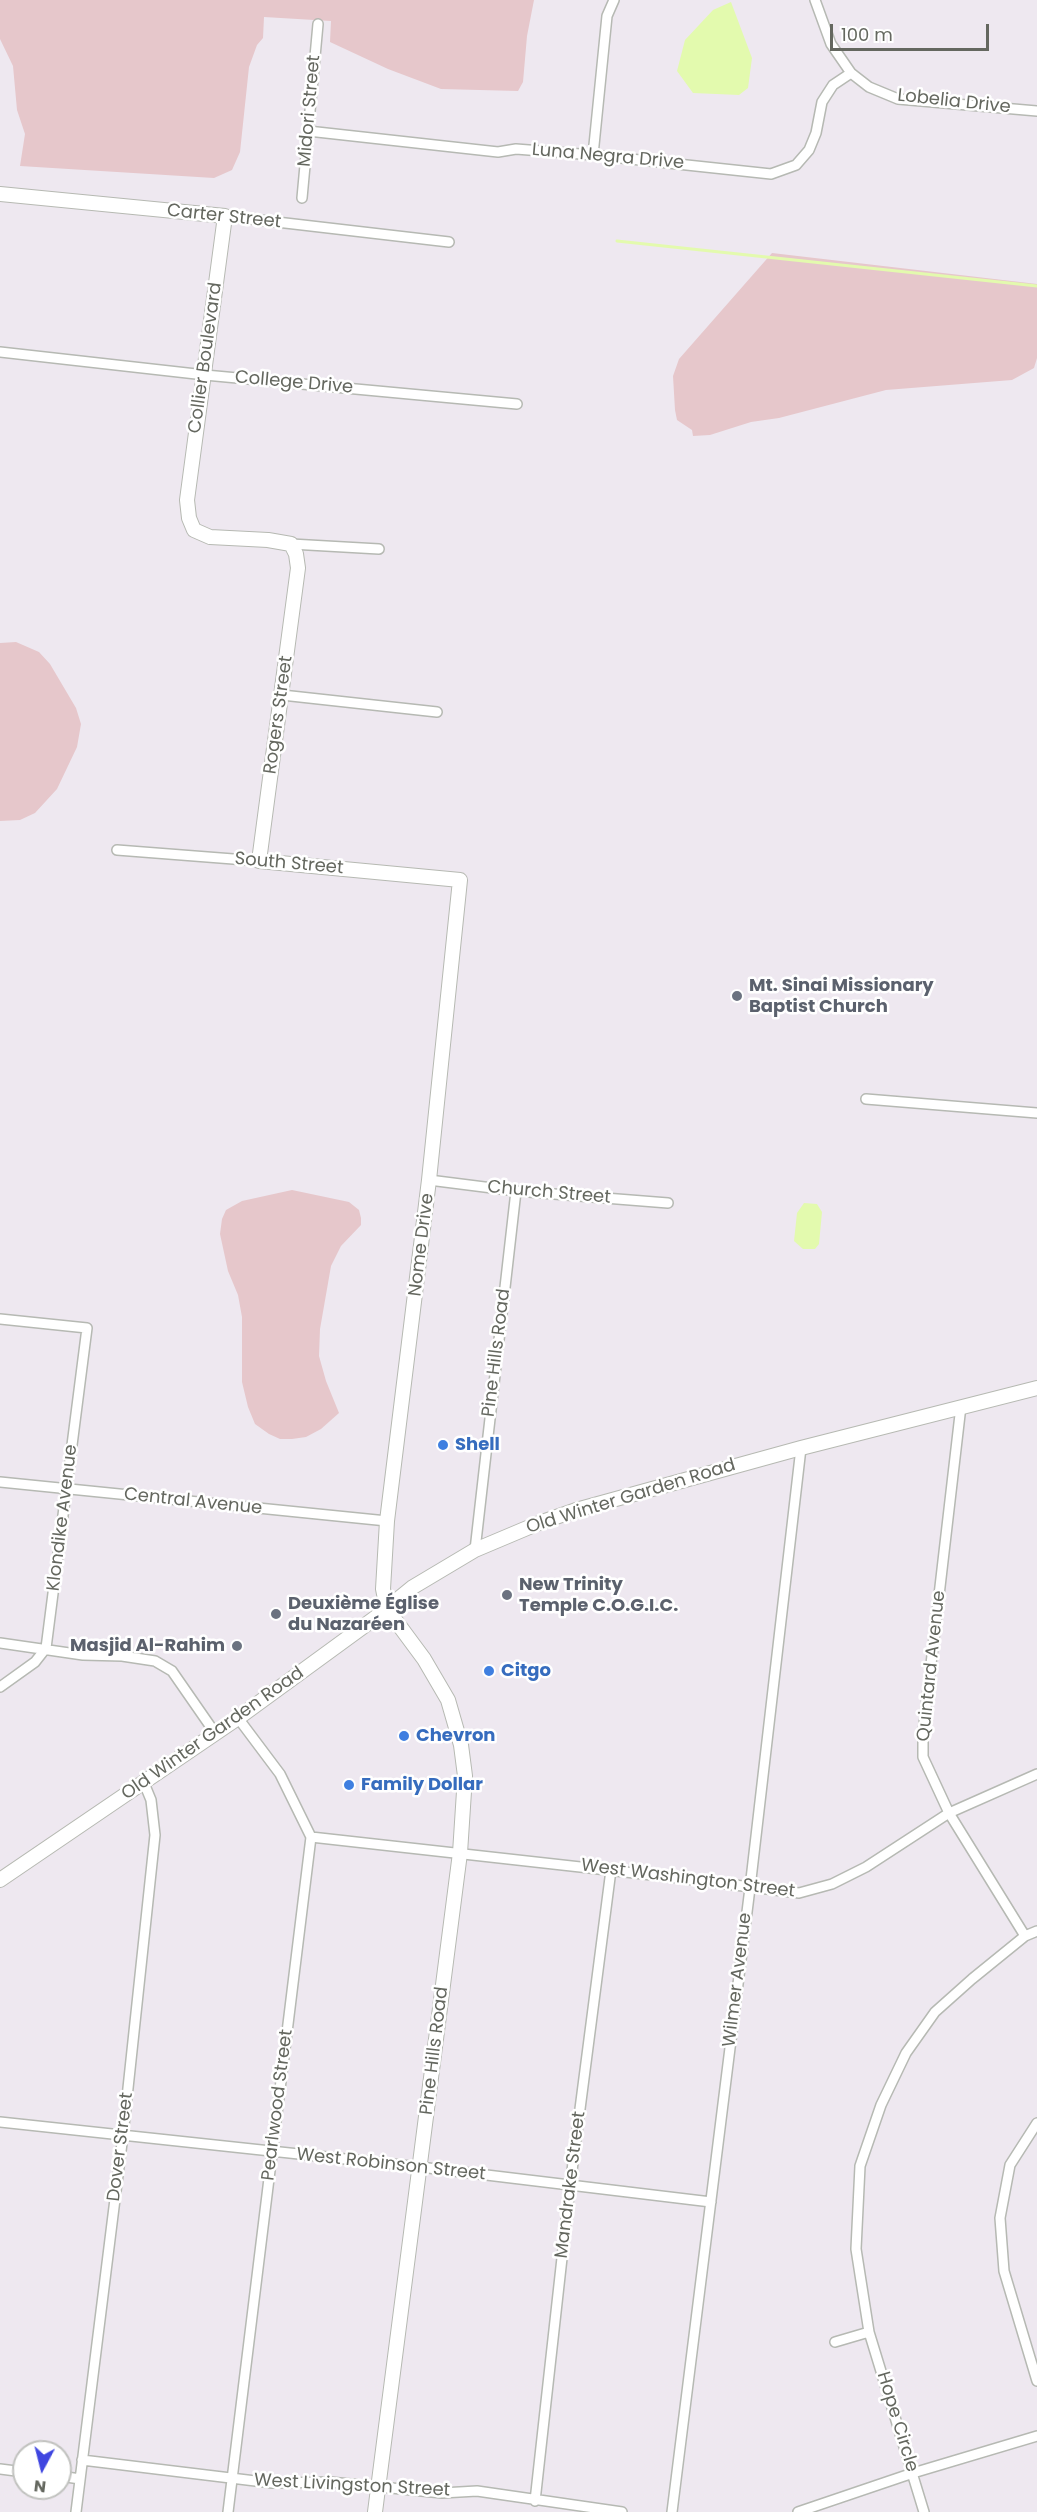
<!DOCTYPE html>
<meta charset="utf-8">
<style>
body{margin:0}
#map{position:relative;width:1037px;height:2512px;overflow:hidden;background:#eee8f0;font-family:Poppins,sans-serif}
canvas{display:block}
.north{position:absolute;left:12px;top:2440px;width:60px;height:60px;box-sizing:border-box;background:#fff;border:2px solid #c1c2bf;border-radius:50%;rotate:187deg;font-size:16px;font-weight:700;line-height:24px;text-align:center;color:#64675f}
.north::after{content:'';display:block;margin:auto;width:21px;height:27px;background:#3f46e0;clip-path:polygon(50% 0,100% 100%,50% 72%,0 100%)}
.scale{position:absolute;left:830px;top:24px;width:159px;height:27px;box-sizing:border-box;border:3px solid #64675f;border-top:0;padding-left:8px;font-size:18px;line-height:21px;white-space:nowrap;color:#64675f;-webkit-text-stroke:4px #fff;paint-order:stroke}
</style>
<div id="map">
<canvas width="1037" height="2512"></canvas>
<div class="north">N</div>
<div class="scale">100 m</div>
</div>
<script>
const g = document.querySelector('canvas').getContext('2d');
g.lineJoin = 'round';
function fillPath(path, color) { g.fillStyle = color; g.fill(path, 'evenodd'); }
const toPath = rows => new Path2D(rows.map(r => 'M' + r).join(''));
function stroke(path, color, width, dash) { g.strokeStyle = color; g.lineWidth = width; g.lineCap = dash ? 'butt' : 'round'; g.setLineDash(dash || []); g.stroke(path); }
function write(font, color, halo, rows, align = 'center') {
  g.font = font + ' Poppins,sans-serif'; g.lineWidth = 5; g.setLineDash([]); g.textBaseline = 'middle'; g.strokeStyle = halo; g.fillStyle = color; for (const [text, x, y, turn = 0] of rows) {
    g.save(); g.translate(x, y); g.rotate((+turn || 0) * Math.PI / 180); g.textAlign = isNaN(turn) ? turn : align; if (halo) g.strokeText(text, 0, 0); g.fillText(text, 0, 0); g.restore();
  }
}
fillPath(toPath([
 [0,0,534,0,527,36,523,82,518,91,441,89,388,69,330,42,331,21,264,17,263,38,257,45,249,67,240,152,232,170,214,178,20,166,25,134,17,110,13,66,0,39],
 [772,253,1037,284,1037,358,1034,368,1012,380,886,390,779,418,751,422,710,435,693,436,692,430,677,420,675,410,673,376,679,359],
 [16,642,39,652,50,664,76,708,81,724,77,747,57,789,35,813,20,820,0,821,0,643],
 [292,1190,349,1202,359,1210,361,1218,361,1225,341,1246,331,1266,320,1329,319,1356,326,1381,339,1413,321,1429,306,1437,292,1439,280,1439,269,1434,255,1424,248,1407,242,1382,242,1317,238,1295,228,1271,220,1234,222,1219,226,1210,242,1201]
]), '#e6c7cb');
fillPath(toPath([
 [731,2,752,58,748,88,739,95,693,93,677,71,685,40,713,10],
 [804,1203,817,1204,822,1212,819,1244,815,1249,803,1249,794,1241,797,1213]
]), '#e3faae');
stroke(toPath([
 [617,241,1037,286]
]), '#e3faae', 3);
const street = toPath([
 [815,0,831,44,851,73,869,87,898,99,1037,111],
 [308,131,498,152,516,149,593,155,771,174,796,165,809,150,816,133,822,102,833,85,851,73],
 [593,155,607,16,614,0],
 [302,198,318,24],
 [225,216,449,242],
 [0,352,205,375,517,404],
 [291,544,379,549],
 [282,695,437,712],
 [117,850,259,861],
 [866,1099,1037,1113],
 [429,1180,516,1191,668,1203],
 [0,1319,87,1328,46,1648,35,1662,0,1687],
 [961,1406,923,1733,923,1757,949,1813,1025,1936],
 [0,1482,387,1521],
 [475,1550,516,1191],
 [0,1643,83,1655,122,1656,155,1661,172,1671,215,1733],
 [311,1837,670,1877,799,1893,832,1884,866,1867,949,1813,1037,1774],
 [0,2122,420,2167,711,2202],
 [1037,2123,1010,2165,1000,2218,1004,2271,1037,2381],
 [835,2342,869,2332],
 [82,2460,272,2483,330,2482,442,2493,477,2491,622,2512],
 [0,2469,24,2472],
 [60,2476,80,2479],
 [535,2501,570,2186,611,1870],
 [76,2512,123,2135,155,1835,151,1800,144,1783],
 [228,2512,311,1837,280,1774,238,1718],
 [672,2512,750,1888,801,1448],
 [798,2512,913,2473,1037,2436],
 [924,2512,869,2332,856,2249,860,2166,881,2105,906,2053,935,2012,972,1979,1025,1936,1037,1931]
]);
const secondary = toPath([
 [0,194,225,216,187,500,189,518,194,530,210,537,268,540,291,544,296,554,298,568,259,861,460,880,429,1180,387,1521,383,1589,387,1609,424,1659,448,1700,461,1745,465,1776,460,1853,375,2512],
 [0,1880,238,1718,375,1618,413,1587,475,1550,539,1523,576,1510,801,1448,1037,1388]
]);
stroke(street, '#b6b9b3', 12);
stroke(secondary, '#b6b9b2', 16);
stroke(street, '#fff', 9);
stroke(secondary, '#fff', 14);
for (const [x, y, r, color] of [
 [737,996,6,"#6b7280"],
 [443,1445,6,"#3f7fe0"],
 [507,1595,6,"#6b7280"],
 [276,1614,6,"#6b7280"],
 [237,1646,6,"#6b7280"],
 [489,1671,6,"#3f7fe0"],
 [404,1736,6,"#3f7fe0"],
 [349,1785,6,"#3f7fe0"]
]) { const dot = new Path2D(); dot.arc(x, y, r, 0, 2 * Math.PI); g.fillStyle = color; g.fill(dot); stroke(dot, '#fff', 2); }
write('18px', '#64675f', '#fff', [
 ["Lobelia Drive",954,102,6],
 ["Midori Street",310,111,-85],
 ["Luna Negra Drive",608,157,5],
 ["Carter Street",224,217,6],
 ["Collier Boulevard",206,358,-82],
 ["College Drive",294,383,5],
 ["Rogers Street",279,715,-82],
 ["South Street",289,864,5],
 ["Church Street",549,1193,5],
 ["Nome Drive",422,1245,-83],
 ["Pine Hills Road",497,1353,-83],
 ["Old Winter Garden Road",631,1497,-17],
 ["Central Avenue",193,1502,6],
 ["Klondike Avenue",63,1518,-83],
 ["Quintard Avenue",932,1666,-84],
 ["Old Winter Garden Road",213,1734,-35],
 ["West Washington Street",688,1879,7],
 ["Wilmer Avenue",738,1980,-83],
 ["Pine Hills Road",435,2051,-83],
 ["Pearlwood Street",278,2105,-83],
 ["Dover Street",121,2147,-83],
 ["West Robinson Street",391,2165,6],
 ["Mandrake Street",571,2185,-83],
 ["Hope Circle",897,2422,73],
 ["West Livingston Street",352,2486,3]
]);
write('bold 18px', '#5b616d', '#fff', [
 ["Mt. Sinai Missionary",749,986],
 ["Baptist Church",749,1007],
 ["New Trinity",519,1585],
 ["Temple C.O.G.I.C.",519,1606],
 ["Deuxième Église",288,1604],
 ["du Nazaréen",288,1625],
 ["Masjid Al-Rahim",225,1646,"right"]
], 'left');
write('bold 18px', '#366cbe', '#fff', [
 ["Shell",455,1445],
 ["Citgo",501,1671],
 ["Chevron",416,1736],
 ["Family Dollar",361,1785]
], 'left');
</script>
